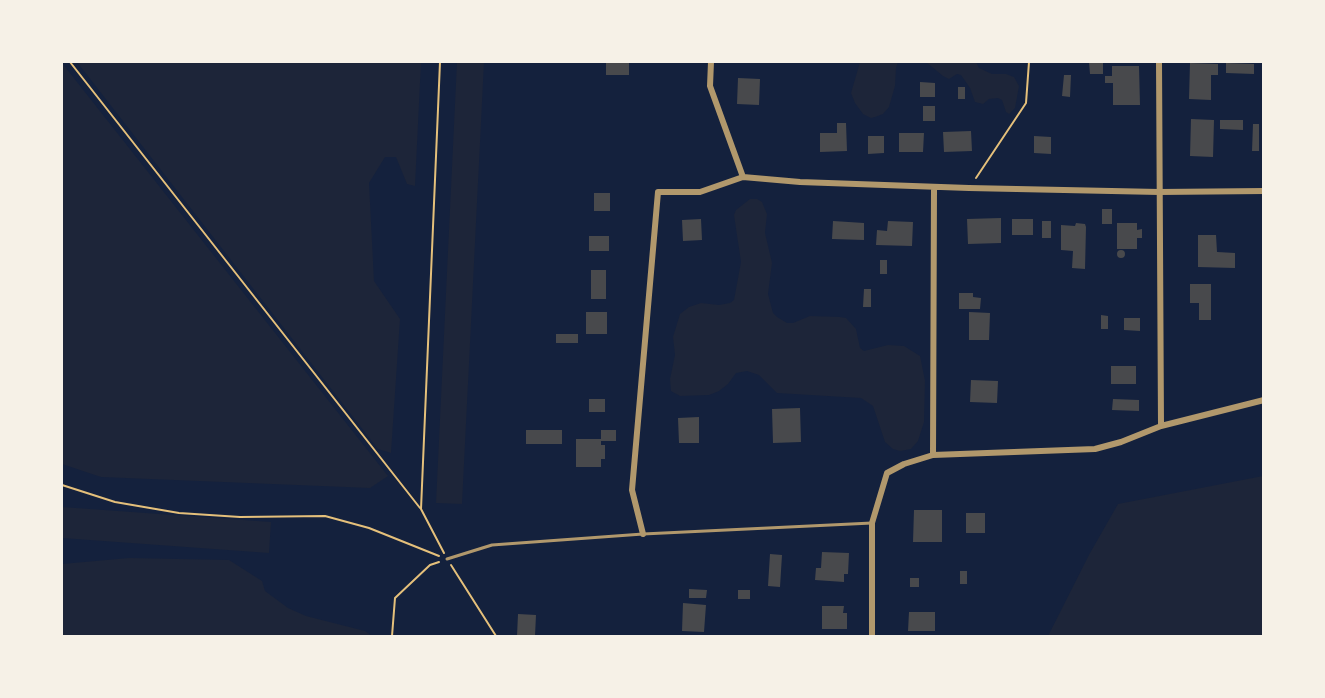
<!DOCTYPE html>
<style>
body{margin:0}
#map{position:relative;width:1325px;height:698px;overflow:hidden;background:#14213d;font-family:Commissioner,sans-serif}
canvas{display:block}
.frame{position:absolute;inset:0;border:63px solid #f6f1e7;pointer-events:none}
</style>
<div id="map">
<canvas width="1325" height="698"></canvas>
<div class="frame"></div>
</div>
<script>
const g = document.querySelector('canvas').getContext('2d');
g.lineJoin = 'round';
function fillPath(path, color) { g.fillStyle = color; g.fill(path, 'evenodd'); }
const toPath = rows => new Path2D(rows.map(r => 'M' + r).join(''));
function stroke(path, color, width, dash) { g.strokeStyle = color; g.lineWidth = width; g.lineCap = dash ? 'butt' : 'round'; g.setLineDash(dash || []); g.stroke(path); }
fillPath(toPath([
 [77,62,421,62,415,186,407,184,396,157,385,157,369,183,374,281,400,319,391,453,378,449],
 [457,62,484,62,462,504,436,503],
 [860,62,898,62,896,68,895,86,889,107,883,114,875,117,871,118,863,114,855,103,851,93],
 [926,62,976,62,979,68,992,74,1006,74,1014,77,1019,86,1015,108,1009,114,1006,112,1002,100,998,98,989,99,983,104,975,102,970,88,961,75,957,74,949,79,943,76],
 [62,63,388,476,370,488,101,477,62,464],
 [750,199,757,199,762,202,767,214,765,233,772,263,768,294,773,313,777,317,787,323,793,323,810,316,840,317,846,318,856,329,860,348,864,351,888,345,904,346,920,356,925,381,924,422,918,441,911,449,900,451,893,449,885,442,873,406,861,398,777,393,759,375,747,371,736,373,728,384,719,391,709,395,680,396,671,391,670,379,675,355,673,337,680,314,689,307,701,303,719,305,730,303,734,300,741,262,734,215,736,210],
 [1263,476,1263,636,1048,636,1090,553,1118,504],
 [62,507,271,522,269,553,62,538],
 [129,558,229,560,262,581,265,591,288,608,306,616,365,631,372,636,62,636,62,564]
]), '#1d2539');
fillPath(toPath([
 [606,62,629,62,629,75,606,75],
 [1089,62,1103,62,1103,74,1090,74],
 [1190,63,1218,64,1218,75,1211,75,1211,100,1189,99],
 [1226,63,1254,64,1254,74,1226,73],
 [1112,66,1139,66,1140,105,1113,105,1113,83,1105,83,1105,76,1112,76],
 [1064,75,1071,75,1070,97,1062,96],
 [738,78,760,79,759,105,737,104],
 [920,82,935,83,935,97,920,97],
 [958,87,965,87,965,99,958,99],
 [923,106,935,106,935,121,923,121],
 [1191,119,1214,120,1213,157,1190,156],
 [1220,120,1243,120,1243,130,1220,129],
 [837,123,846,123,847,151,820,152,820,133,837,133],
 [1253,124,1259,124,1259,151,1252,151],
 [971,131,972,151,944,152,943,132],
 [899,133,924,133,923,152,899,152],
 [868,136,884,136,884,153,868,154],
 [1034,136,1051,137,1051,154,1034,153],
 [594,193,610,193,610,211,594,211],
 [1102,209,1112,209,1112,224,1102,224],
 [1001,218,1001,243,968,244,967,219],
 [701,219,702,240,683,241,682,220],
 [1012,219,1033,219,1033,235,1012,235],
 [833,221,864,223,864,240,832,239],
 [888,221,913,222,912,246,876,245,877,230,887,231],
 [1042,221,1051,221,1051,238,1042,238],
 [1076,223,1085,224,1086,227,1085,269,1072,268,1073,251,1061,250,1061,225,1075,226],
 [1117,223,1137,223,1137,230,1142,229,1142,238,1137,238,1137,249,1117,249],
 [1198,235,1216,235,1217,252,1235,253,1235,268,1198,267],
 [589,236,609,236,609,251,589,251],
 '1117 254a4 4 0 1 1 8 0a4 4 0 1 1-8 0Z',
 [880,260,887,260,887,274,880,274],
 [591,270,606,270,606,299,591,299],
 [1190,284,1211,284,1211,320,1199,320,1199,303,1190,303],
 [864,289,871,289,871,307,863,307],
 [959,293,973,293,973,297,981,298,980,309,959,309],
 [586,312,607,312,607,334,586,334],
 [969,312,990,313,989,340,969,340],
 [1101,315,1108,316,1108,329,1101,329],
 [1124,318,1140,318,1140,331,1124,330],
 [556,334,578,334,578,343,556,343],
 [1111,366,1136,366,1136,384,1111,384],
 [971,380,998,381,997,403,970,402],
 [589,399,605,399,605,412,589,412],
 [1113,399,1139,400,1139,411,1112,410],
 [800,408,801,442,773,443,772,409],
 [699,417,699,443,679,443,678,418],
 [526,430,562,430,562,444,526,444],
 [601,430,616,430,616,441,601,441],
 [576,439,601,439,601,445,605,445,605,459,601,459,601,467,576,467],
 [914,510,942,510,942,542,913,542],
 [966,513,985,513,985,533,966,533],
 [822,552,849,553,848,574,844,574,844,582,815,580,816,568,821,568],
 [770,554,782,555,780,587,768,586],
 [960,571,967,571,967,584,960,584],
 [910,578,919,578,919,587,910,587],
 [689,589,707,590,706,598,689,598],
 [738,590,750,590,750,599,738,599],
 [683,603,706,605,704,632,682,631],
 [822,606,844,606,843,613,847,613,847,629,822,629],
 [909,612,935,612,935,631,908,631],
 [518,614,536,615,535,636,517,636]
]), '#48494c');
stroke(toPath([
 [70,62,420,508],
 [440,62,421,509,444,553],
 [976,178,1026,103,1029,62],
 [62,485,115,502,179,513,240,517,325,516,369,528,439,556],
 [451,565,496,636],
 [392,636,395,598,430,565,439,562]
]), '#e5c07b', 2);
stroke(toPath([
 [447,559,492,545,643,534,872,523]
]), '#b1986c', 3);
stroke(toPath([
 [1159,62,1161,426],
 [743,177,800,182,969,188,1159,192,1264,191],
 [933,455,934,187],
 [643,534,632,490,658,192,700,192,743,177,710,86,711,62],
 [872,636,872,523,887,473,904,464,933,455,1095,449,1121,442,1161,426,1264,400]
]), '#b1986c', 6);
</script>
